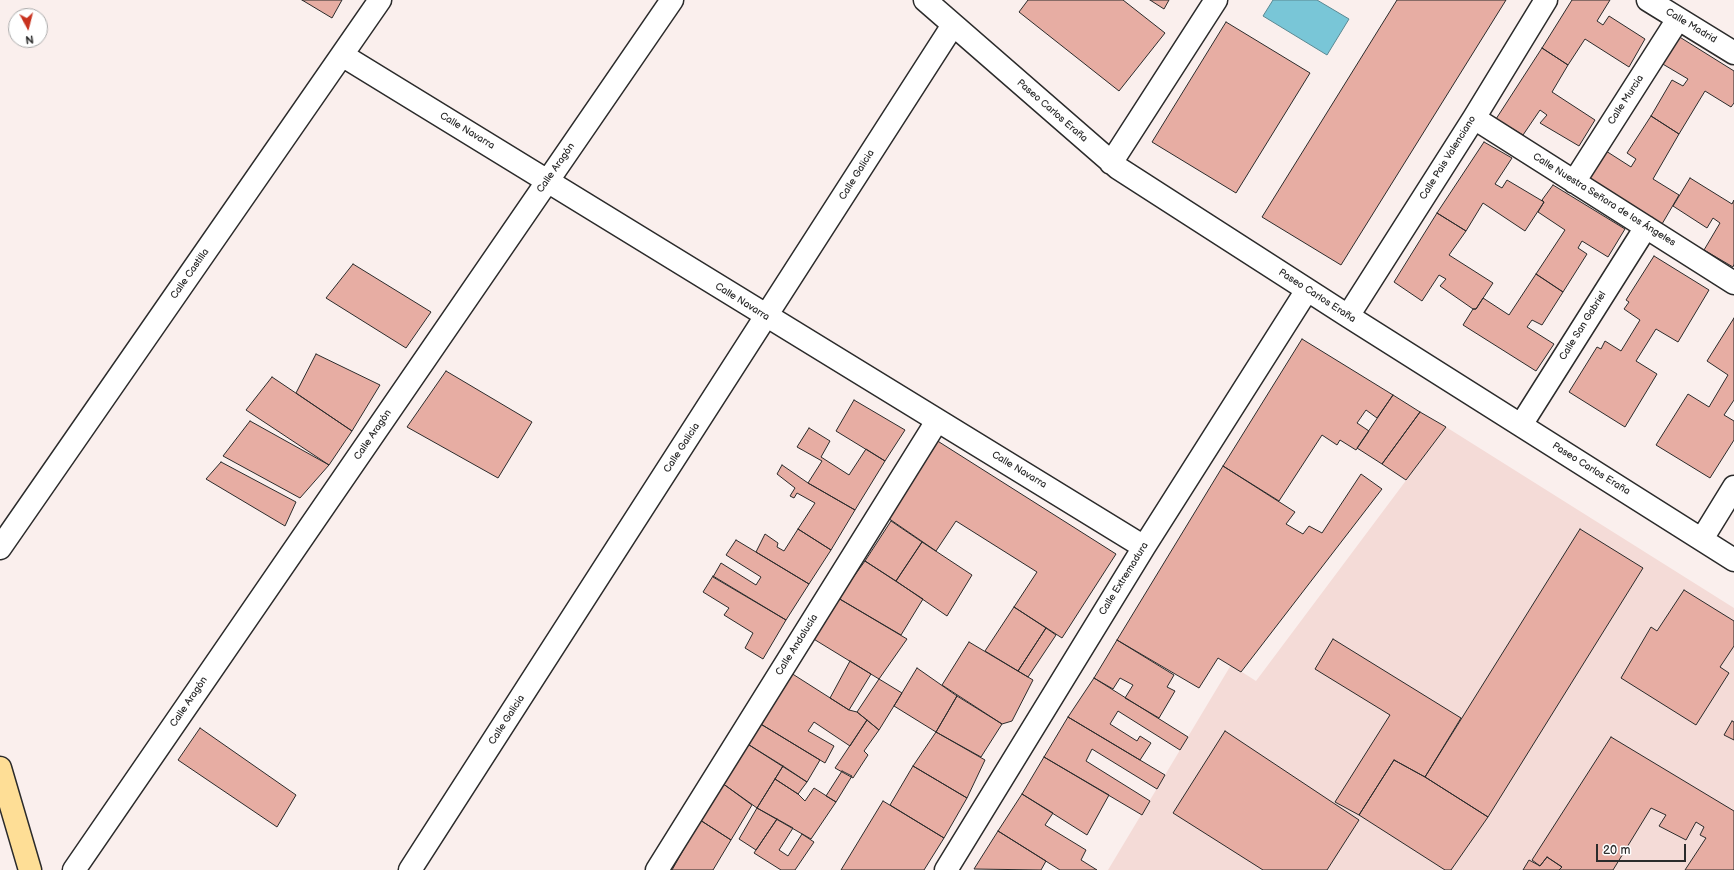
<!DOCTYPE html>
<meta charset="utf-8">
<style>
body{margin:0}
#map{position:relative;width:1734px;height:870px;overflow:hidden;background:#faefed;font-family:"Balsamiq Sans",sans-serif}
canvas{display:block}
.north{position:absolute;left:8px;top:8px;width:40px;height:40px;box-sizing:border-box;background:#fff;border:1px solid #aaa;border-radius:50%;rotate:173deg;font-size:11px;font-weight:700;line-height:16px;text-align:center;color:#2b2b2b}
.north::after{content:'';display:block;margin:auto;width:14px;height:18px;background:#c8321e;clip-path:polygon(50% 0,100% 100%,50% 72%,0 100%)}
.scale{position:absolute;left:1596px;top:844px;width:90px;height:18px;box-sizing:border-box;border:2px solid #2b2b2b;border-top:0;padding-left:5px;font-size:12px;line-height:14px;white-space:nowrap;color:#2b2b2b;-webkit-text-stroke:3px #fff;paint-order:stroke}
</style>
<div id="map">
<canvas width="1734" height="870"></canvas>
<div class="north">N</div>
<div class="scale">20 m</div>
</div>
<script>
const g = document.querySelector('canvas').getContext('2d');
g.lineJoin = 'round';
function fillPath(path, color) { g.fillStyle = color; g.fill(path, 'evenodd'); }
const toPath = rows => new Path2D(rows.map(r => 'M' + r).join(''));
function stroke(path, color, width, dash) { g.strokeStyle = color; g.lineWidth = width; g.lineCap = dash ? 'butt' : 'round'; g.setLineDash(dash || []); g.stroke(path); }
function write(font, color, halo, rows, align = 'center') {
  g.font = font + ' "Balsamiq Sans",sans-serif'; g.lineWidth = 3; g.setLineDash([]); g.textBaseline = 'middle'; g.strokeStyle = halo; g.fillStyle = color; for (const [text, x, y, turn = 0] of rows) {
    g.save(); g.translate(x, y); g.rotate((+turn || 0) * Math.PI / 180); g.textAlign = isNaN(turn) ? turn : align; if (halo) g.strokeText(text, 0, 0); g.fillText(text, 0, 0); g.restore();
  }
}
fillPath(toPath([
 [1446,427,1734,608,1734,870,1108,870,1231,665,1256,681]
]), '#f4dbd7');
const water = toPath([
 [1273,0,1317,0,1349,19,1327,55,1263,16,1273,0]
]);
fillPath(water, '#79c6d7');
stroke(water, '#5a8892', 1);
const building = toPath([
 [302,0,342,0,332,18,302,0],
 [1028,0,1123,0,1165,33,1119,91,1019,12,1028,0],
 [1150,0,1169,0,1164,9,1150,0],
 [1397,0,1506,0,1341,265,1262,217,1397,0],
 [1572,0,1610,0,1597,21,1603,25,1609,16,1645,39,1629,67,1585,39,1568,65,1542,48,1572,0],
 [1226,22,1310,73,1236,193,1152,142,1226,22],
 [1678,36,1734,71,1734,103,1731,107,1705,91,1679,134,1651,116,1672,80,1683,86,1688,79,1661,63,1678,36],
 [1542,48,1568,65,1552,92,1595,120,1579,146,1540,123,1547,115,1540,110,1523,135,1496,119,1542,48],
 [1651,116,1679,134,1653,179,1679,195,1662,224,1589,178,1606,151,1631,167,1636,159,1627,153,1651,116],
 [1484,142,1512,158,1495,184,1502,188,1507,180,1544,202,1525,231,1483,203,1466,231,1437,213,1484,142],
 [1690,178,1732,204,1734,200,1734,264,1733,267,1704,250,1720,223,1713,218,1707,228,1673,206,1690,178],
 [1553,185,1625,229,1608,257,1582,241,1578,248,1587,254,1563,292,1536,274,1565,230,1538,212,1544,202,1542,200,1553,185],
 [1437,213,1466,231,1449,255,1493,283,1476,309,1473,309,1440,286,1446,279,1439,275,1422,301,1394,282,1437,213],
 [1654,256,1709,290,1678,342,1656,329,1636,361,1657,374,1625,427,1569,392,1597,347,1601,349,1605,341,1621,351,1640,320,1624,309,1629,302,1626,300,1654,256],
 [353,264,431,312,406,348,326,298,353,264],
 [1536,274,1563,292,1542,325,1532,320,1527,327,1554,344,1536,371,1463,325,1473,309,1476,309,1483,298,1509,315,1536,274],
 [1734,318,1734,400,1724,415,1734,421,1734,440,1710,478,1656,445,1688,394,1709,407,1728,375,1707,361,1734,318],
 [1302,339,1393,395,1377,418,1366,410,1357,423,1369,431,1356,450,1340,440,1337,445,1322,435,1279,501,1223,466,1302,339],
 [316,354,380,385,352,431,296,393,316,354],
 [446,371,532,422,498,478,407,427,446,371],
 [272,377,352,431,329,465,246,410,272,377],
 [1393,395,1420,412,1382,464,1357,448,1393,395],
 [854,400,905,430,885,461,836,431,854,400],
 [1420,412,1446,427,1406,480,1382,464,1420,412],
 [250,421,329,465,300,498,223,456,250,421],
 [809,428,830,441,821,457,849,475,866,449,885,461,855,510,808,483,822,461,797,447,809,428],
 [936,440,1116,554,1062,638,1014,607,1037,572,956,521,936,551,888,518,936,440],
 [221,462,296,502,285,526,206,479,221,462],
 [782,465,808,483,855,510,831,550,798,529,815,503,797,493,794,498,790,496,795,488,777,474,782,465],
 [1223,466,1295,512,1286,524,1303,534,1309,526,1322,533,1361,474,1382,489,1241,672,1218,658,1199,688,1117,640,1223,466],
 [891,521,922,542,896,581,865,561,891,521],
 [798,529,831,550,809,584,756,552,765,534,778,543,777,547,784,551,798,529],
 [1580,529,1643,568,1488,817,1425,777,1580,529],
 [736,540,809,584,786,620,713,577,721,563,756,585,761,577,726,555,736,540],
 [922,542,972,575,947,616,896,581,922,542],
 [865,561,923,599,901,635,838,598,865,561],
 [713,576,786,620,763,659,745,648,753,633,724,615,729,608,703,592,713,576],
 [1684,590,1734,621,1734,646,1720,667,1729,673,1696,725,1621,678,1651,627,1657,631,1684,590],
 [838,598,907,639,879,679,812,638,838,598],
 [1014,607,1046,628,1018,671,985,651,1014,607],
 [1046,628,1056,635,1028,677,1018,671,1046,628],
 [1333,639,1461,718,1425,777,1394,760,1359,815,1335,802,1390,715,1315,669,1333,639],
 [1117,640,1174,675,1167,687,1175,691,1159,718,1125,698,1133,685,1120,678,1113,689,1094,678,1117,640],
 [969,642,1033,680,1012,721,1002,724,942,685,969,642],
 [850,661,871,674,849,710,830,698,850,661],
 [917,668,957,696,936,732,894,706,917,668],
 [791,673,849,710,857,712,867,720,850,746,814,722,808,731,834,746,825,763,759,723,791,673],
 [1094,678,1188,737,1180,750,1118,711,1110,724,1137,741,1140,736,1151,743,1140,760,1068,717,1094,678],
 [879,679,902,693,879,730,857,712,879,679],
 [957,696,1002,724,981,757,936,732,957,696],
 [1068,717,1165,775,1157,789,1092,749,1086,761,1150,801,1142,815,1044,757,1068,717],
 [867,720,879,730,864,751,868,755,853,778,835,768,867,720],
 [1732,721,1734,722,1734,740,1724,735,1732,721],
 [759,723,820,760,807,782,746,743,759,723],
 [200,728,296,795,277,827,178,760,200,728],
 [1225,731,1359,820,1327,870,1263,870,1173,813,1225,731],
 [936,732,985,760,967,798,913,766,936,732],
 [1611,737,1734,811,1734,870,1685,870,1706,838,1700,835,1704,827,1696,822,1686,840,1659,826,1666,815,1651,808,1613,870,1559,870,1562,867,1547,857,1540,866,1532,860,1611,737],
 [746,743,783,766,757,808,722,783,746,743],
 [1044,757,1109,795,1087,835,1022,794,1044,757],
 [1394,760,1425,777,1488,817,1451,870,1445,870,1359,815,1394,760],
 [783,766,807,782,798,794,775,779,783,766],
 [913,766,967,798,944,838,890,805,913,766],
 [842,771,852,776,836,802,826,796,842,771],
 [775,779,798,794,805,801,814,788,836,802,811,839,757,808,775,779],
 [722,783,752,805,731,840,700,820,722,783],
 [1022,794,1053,813,1045,825,1086,850,1081,860,1097,870,1060,870,998,831,1022,794],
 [883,801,944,838,924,870,841,870,883,801],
 [757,808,777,819,756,850,739,839,757,808],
 [777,819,793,828,779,850,788,856,802,834,814,842,795,870,781,870,754,853,777,819],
 [700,820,731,840,713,870,672,870,700,820],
 [998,831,1046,861,1041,870,974,869,998,831],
 [1547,857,1562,867,1559,870,1523,870,1529,860,1540,866,1547,857]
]);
fillPath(building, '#e7ada3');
stroke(building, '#2b2b2b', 1);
const minor = toPath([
 [925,0,1118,168,1348,316,1734,560],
 [1648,0,1734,53],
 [342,55,1144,547],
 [1474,118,1734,283],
 [1111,163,1216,0],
 [1574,182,1678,19],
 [1348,316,1474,118,1546,0],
 [1521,425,1646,227],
 [1702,539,1734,487],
 [0,548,380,0],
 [74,870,672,0],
 [410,870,953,25],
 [657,870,937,421],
 [946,870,1144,547,1307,290]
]);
const major = toPath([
 [0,768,30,870]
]);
stroke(minor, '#2b2b2b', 25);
stroke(major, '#2b2b2b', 25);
stroke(minor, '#fff', 22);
stroke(major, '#fede96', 22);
write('10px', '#2b2b2b', '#fff', [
 ["Calle Madrid",1691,26,31],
 ["Calle Murcia",1626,100,-57],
 ["Paseo Carlos Eraña",1052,111,41],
 ["Calle Navarra",467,131,31],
 ["Calle Pais Valenciano",1448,158,-58],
 ["Calle Aragón",556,168,-55],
 ["Calle Galicia",857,175,-58],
 ["Calle Nuestra Señora de los Ángeles",1604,200,32],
 ["Calle Castilla",190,274,-55],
 ["Paseo Carlos Eraña",1317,296,33],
 ["Calle Navarra",742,302,32],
 ["Calle San Gabriel",1583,326,-58],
 ["Calle Aragón",373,435,-56],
 ["Calle Galicia",682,448,-57],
 ["Paseo Carlos Eraña",1591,469,32],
 ["Calle Navarra",1019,470,31],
 ["Calle Extremadura",1124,579,-58],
 ["Calle Andalucía",797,645,-58],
 ["Calle Aragón",189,702,-56],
 ["Calle Galicia",507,720,-57]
]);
</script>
